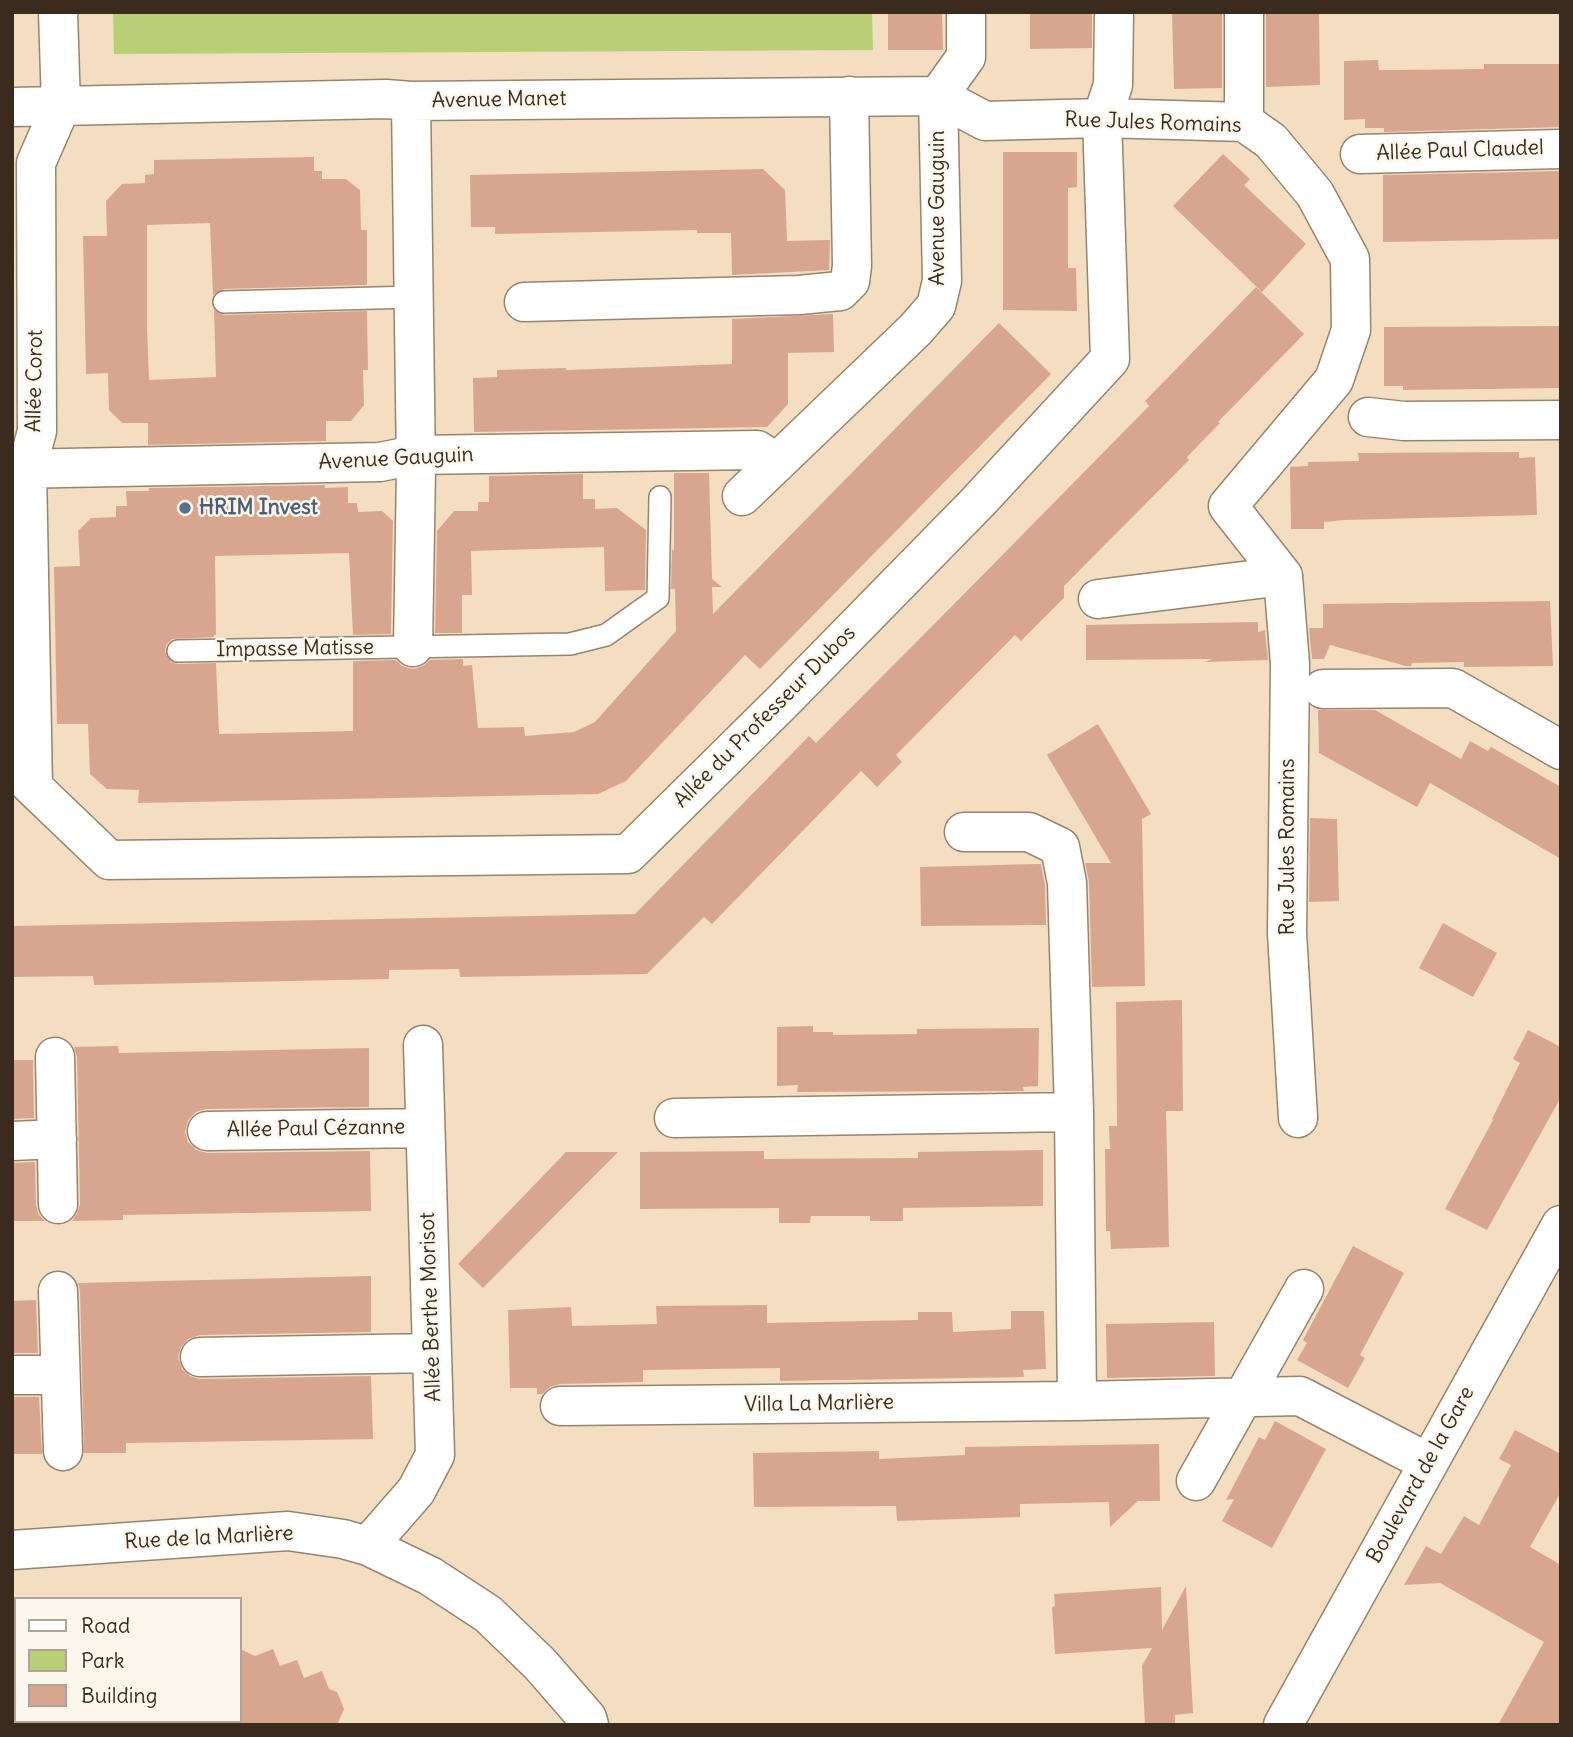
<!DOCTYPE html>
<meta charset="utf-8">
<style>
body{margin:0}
#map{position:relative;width:1573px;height:1737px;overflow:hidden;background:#f3dec2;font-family:Delius,sans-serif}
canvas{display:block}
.frame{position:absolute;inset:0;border:14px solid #3b2a1e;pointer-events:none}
.legend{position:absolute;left:14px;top:1597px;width:228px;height:126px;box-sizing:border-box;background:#fbf7ec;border:2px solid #aea59a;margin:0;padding:9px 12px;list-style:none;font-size:21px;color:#3b2a1e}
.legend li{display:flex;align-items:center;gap:14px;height:35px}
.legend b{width:35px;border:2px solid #aea59a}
</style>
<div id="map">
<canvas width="1573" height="1737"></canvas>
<div class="frame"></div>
<ul class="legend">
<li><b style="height:9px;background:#fff"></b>Road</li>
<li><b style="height:19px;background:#b7d075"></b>Park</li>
<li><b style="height:19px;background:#d8a68f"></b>Building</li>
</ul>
</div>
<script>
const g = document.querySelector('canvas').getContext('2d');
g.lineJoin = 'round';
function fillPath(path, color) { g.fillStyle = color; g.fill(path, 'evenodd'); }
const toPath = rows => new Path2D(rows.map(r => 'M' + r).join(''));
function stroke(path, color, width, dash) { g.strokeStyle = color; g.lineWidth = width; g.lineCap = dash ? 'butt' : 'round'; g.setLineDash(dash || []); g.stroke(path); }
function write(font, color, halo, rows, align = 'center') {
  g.font = font + ' Delius,sans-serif'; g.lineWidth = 5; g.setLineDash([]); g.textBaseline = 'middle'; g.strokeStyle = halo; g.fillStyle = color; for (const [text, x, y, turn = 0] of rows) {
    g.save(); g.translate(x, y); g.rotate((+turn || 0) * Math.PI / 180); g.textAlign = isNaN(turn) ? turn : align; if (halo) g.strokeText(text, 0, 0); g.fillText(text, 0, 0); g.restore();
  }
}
fillPath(toPath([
 [113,12,872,12,873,50,114,54]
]), '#b7d075');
fillPath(toPath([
 [888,12,942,12,943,50,888,50],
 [1030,12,1092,12,1092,48,1030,49],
 [1172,12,1222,12,1222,88,1174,89],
 [1266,12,1319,12,1320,85,1266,87],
 [1378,60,1379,70,1396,70,1484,69,1484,64,1561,64,1561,127,1384,132,1384,128,1365,128,1365,119,1344,120,1344,61],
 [1003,152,1077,152,1077,187,1068,188,1068,268,1076,268,1077,311,1003,310],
 [1223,154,1250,179,1244,185,1306,244,1262,292,1173,206],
 [314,157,314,171,322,171,322,179,346,179,360,190,361,230,367,230,367,285,224,289,213,295,210,223,147,225,147,328,149,380,216,377,214,310,224,315,367,311,368,370,363,370,364,405,351,421,326,421,326,441,148,445,148,423,122,423,109,410,108,373,86,374,83,236,107,236,106,201,122,184,145,183,145,175,154,174,154,160],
 [763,169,785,190,787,241,830,240,829,270,732,275,731,233,697,233,697,230,495,234,495,227,471,227,470,175],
 [1561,171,1561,239,1383,242,1383,175],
 [1256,287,1304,334,1218,422,1220,423,1187,457,1189,460,1064,586,1064,598,1021,641,1015,635,896,755,902,762,877,787,861,771,712,924,704,917,647,974,460,977,459,969,389,970,389,979,94,985,93,976,12,977,12,926,635,914,809,736,816,743,964,594,1149,406,1145,401],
 [833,314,834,352,788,353,788,404,767,427,474,432,473,378,497,377,497,370,566,368,566,370,732,364,732,319],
 [999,323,1051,374,760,669,745,655,626,781,598,794,138,803,139,790,107,789,90,774,88,724,57,724,54,567,80,566,78,531,91,518,116,517,116,506,127,506,126,491,149,491,149,488,325,485,325,488,348,487,348,503,357,503,358,512,382,511,393,521,391,634,353,635,349,553,215,556,216,635,214,635,214,637,172,639,166,645,165,652,171,662,178,664,216,663,219,734,353,731,353,661,396,660,402,666,413,669,423,666,430,660,463,659,463,666,472,665,478,728,524,727,525,736,574,732,595,722,676,631,675,589,671,589,672,549,674,551,674,473,709,473,712,579,722,587,712,587,713,614],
 [1561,326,1561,388,1403,390,1403,386,1384,386,1384,327],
 [1519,452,1519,458,1535,457,1537,515,1345,520,1324,522,1324,529,1291,529,1290,467,1308,466,1308,462,1359,461,1358,453],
 [583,474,583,499,595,499,595,509,617,508,646,530,645,590,605,591,604,547,471,551,472,595,462,595,462,633,435,633,437,531,454,511,478,511,478,502,489,502,489,476],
 [1550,601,1553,666,1464,667,1464,662,1412,663,1411,666,1406,666,1330,645,1324,659,1312,659,1309,628,1323,628,1323,604],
 [1258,622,1258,632,1265,630,1268,660,1205,662,1212,659,1086,660,1086,625],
 [1318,710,1375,710,1461,759,1470,741,1488,751,1491,747,1561,787,1561,859,1430,783,1417,807,1319,753],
 [1098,724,1151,814,1142,819,1145,986,1092,987,1089,882,1085,863,1111,863,1047,755],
 [1310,818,1337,819,1339,901,1309,902],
 [1038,864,1041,864,1045,885,1046,925,921,926,920,867],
 [1443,923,1497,953,1473,997,1419,968],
 [1182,1000,1183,1111,1166,1111,1169,1247,1111,1249,1110,1231,1106,1231,1105,1149,1110,1149,1109,1126,1117,1126,1116,1002],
 [813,1026,813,1032,833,1032,833,1035,917,1034,917,1029,1039,1028,1038,1086,1023,1087,1024,1091,797,1092,798,1085,777,1086,777,1027],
 [1528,1030,1561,1047,1561,1097,1487,1230,1445,1209,1493,1120,1492,1119,1520,1063,1513,1059],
 [118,1046,119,1053,369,1048,369,1107,206,1109,196,1112,188,1120,185,1132,188,1142,196,1150,207,1153,370,1151,371,1211,123,1215,123,1220,72,1221,77,1214,80,1204,77,1057,74,1047],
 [12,1060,33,1060,34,1118,12,1119],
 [1043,1150,1043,1206,903,1208,903,1221,870,1221,870,1216,811,1216,810,1223,779,1223,779,1208,640,1209,640,1152,764,1151,764,1159,918,1158,918,1152],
 [566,1152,618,1152,483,1288,458,1264],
 [35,1162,36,1205,39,1215,45,1221,12,1221,12,1163],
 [1353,1246,1404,1273,1360,1355,1365,1358,1348,1388,1297,1360,1307,1343,1303,1340],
 [371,1276,371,1332,200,1335,188,1339,181,1347,178,1357,182,1369,190,1376,200,1379,371,1376,373,1439,126,1443,126,1453,84,1453,80,1290,78,1283],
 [36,1300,38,1353,12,1353,12,1301],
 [767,1305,767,1323,918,1320,918,1312,952,1312,953,1332,1011,1329,1011,1311,1044,1311,1046,1369,1023,1370,1024,1377,780,1381,780,1368,643,1370,643,1382,560,1384,550,1387,542,1394,537,1394,537,1388,510,1388,508,1310,571,1307,572,1326,657,1324,656,1306],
 [1214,1322,1215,1376,1107,1378,1106,1324],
 [12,1397,39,1397,42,1454,12,1454],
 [1275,1421,1326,1449,1272,1548,1222,1521,1234,1499,1226,1500,1259,1437,1265,1440],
 [1515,1430,1561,1454,1561,1492,1530,1547,1561,1565,1561,1725,1498,1725,1544,1642,1440,1583,1404,1585,1426,1546,1441,1554,1464,1516,1479,1525,1511,1465,1499,1459],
 [1159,1444,1160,1501,1138,1501,1110,1527,1109,1502,1020,1504,1020,1517,897,1521,896,1506,754,1507,753,1453,879,1451,879,1459,965,1455,965,1447],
 [1186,1586,1193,1713,1175,1715,1175,1725,1145,1725,1142,1666,1152,1648,1055,1654,1052,1607,1055,1606,1054,1594,1161,1587,1162,1630],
 [240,1649,255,1656,273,1649,280,1666,297,1660,304,1678,322,1671,329,1689,337,1692,344,1709,337,1725,240,1725]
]), '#d8a68f');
const lane = toPath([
 [224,302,414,297],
 [178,651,570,644,606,635,658,598,660,497]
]);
const street = toPath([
 [1244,12,1244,122],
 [938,96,966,57,966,12],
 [411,101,416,470,413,647],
 [12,107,386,99,411,101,938,96,985,121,1102,118,1244,122,1271,141,1315,194,1350,259,1351,330,1334,380,1228,506,1283,576],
 [1360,154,1561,149],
 [524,302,799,295,840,291,850,281,852,266,849,96],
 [1368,417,1404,421,1561,420],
 [12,469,380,462,415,455,757,450,776,463],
 [742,496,915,330,936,306,942,281,938,96],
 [1098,599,1283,576,1290,664,1287,933,1298,1118],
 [1323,689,1453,688,1561,750],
 [12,767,109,860,628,854,783,701,978,502,1110,359,1102,118,1113,85,1114,12],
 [33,786,27,468,37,431,36,163,61,106,58,12],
 [964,832,1029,832,1060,847,1067,883,1074,1112,1077,1401],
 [55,1057,58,1204],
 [674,1118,1074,1112],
 [207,1131,425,1128],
 [12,1141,57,1139],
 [58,1291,63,1451],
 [200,1357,432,1353],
 [12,1375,60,1375],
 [560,1406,1077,1401,1300,1396,1427,1462],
 [1196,1481,1304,1289],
 [368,1546,416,1491,435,1455,423,1045],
 [12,1550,288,1531,343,1539,368,1546,430,1576,488,1614,540,1664,587,1718,589,1725],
 [1283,1725,1561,1225]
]);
stroke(lane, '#978470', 24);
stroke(street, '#978470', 41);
stroke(lane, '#fff', 21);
stroke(street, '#fff', 38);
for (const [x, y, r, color] of [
 [185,508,7,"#5c6f8a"]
]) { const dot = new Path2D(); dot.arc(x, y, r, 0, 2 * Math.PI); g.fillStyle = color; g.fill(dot); stroke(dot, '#fbf7ec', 2.5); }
write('21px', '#3b2a1e', '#fbf7ec', [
 ["Avenue Manet",499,100,-1],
 ["Rue Jules Romains",1153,123,2],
 ["Allée Paul Claudel",1460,151,-2],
 ["Avenue Gauguin",938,208,-90],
 ["Allée Corot",35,381,-89],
 ["Avenue Gauguin",396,459,-3],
 ["Impasse Matisse",295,649,-1],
 ["Allée du Professeur Dubos",765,717,-45],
 ["Rue Jules Romains",1288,847,-90],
 ["Allée Paul Cézanne",316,1129,-1],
 ["Allée Berthe Morisot",431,1307,-92],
 ["Villa La Marlière",819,1404,-1],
 ["Boulevard de la Gare",1421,1475,-61],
 ["Rue de la Marlière",209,1538,-3]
]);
write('bold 21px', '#4e5e75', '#fbf7ec', [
 ["HRIM Invest",199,508]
], 'left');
</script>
